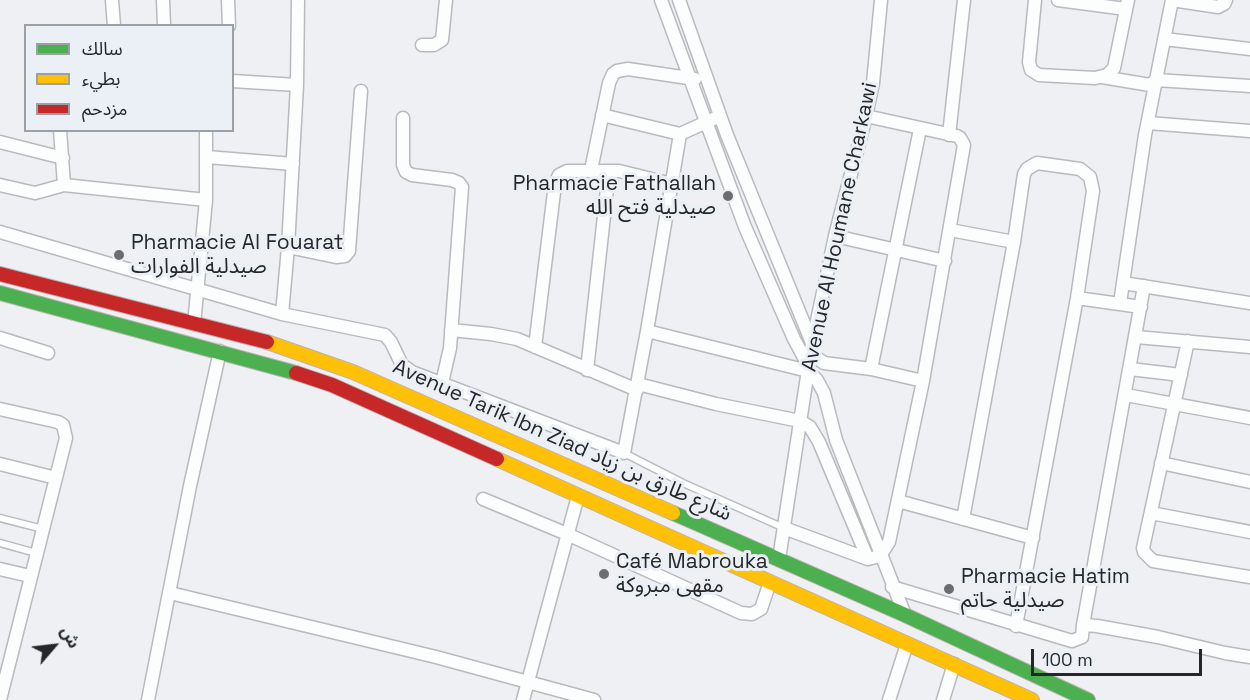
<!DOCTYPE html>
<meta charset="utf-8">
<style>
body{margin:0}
#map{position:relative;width:1250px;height:700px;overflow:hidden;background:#eef0f3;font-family:"Space Grotesk","Noto Sans Arabic",sans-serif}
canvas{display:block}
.legend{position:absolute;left:24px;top:24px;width:210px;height:108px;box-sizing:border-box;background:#ebf0f6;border:2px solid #9ca0a4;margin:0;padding:8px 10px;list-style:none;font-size:18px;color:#252729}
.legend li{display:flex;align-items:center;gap:12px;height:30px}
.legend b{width:30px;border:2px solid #9ca0a4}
.north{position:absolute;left:24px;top:616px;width:60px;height:60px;-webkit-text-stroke:4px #ebf0f6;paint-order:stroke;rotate:62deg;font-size:16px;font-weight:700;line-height:24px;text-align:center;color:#252729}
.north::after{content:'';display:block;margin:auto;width:21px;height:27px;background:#252729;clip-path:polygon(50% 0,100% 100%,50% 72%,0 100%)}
.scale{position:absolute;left:1031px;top:649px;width:171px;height:27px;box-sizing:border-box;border:3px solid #252729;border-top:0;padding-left:8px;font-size:18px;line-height:21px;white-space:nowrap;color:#252729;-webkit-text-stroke:4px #ebf0f6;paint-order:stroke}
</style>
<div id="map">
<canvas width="1250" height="700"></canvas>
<ul class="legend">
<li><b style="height:8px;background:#4caf50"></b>سالك</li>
<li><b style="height:8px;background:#ffc107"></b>بطيء</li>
<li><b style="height:8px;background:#c62828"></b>مزدحم</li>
</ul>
<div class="north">ش</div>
<div class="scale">100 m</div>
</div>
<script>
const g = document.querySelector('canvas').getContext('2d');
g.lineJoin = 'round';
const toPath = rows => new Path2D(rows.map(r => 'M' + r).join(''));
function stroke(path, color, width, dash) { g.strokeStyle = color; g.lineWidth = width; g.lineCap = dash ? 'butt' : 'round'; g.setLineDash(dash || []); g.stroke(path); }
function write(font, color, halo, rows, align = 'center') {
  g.font = font + ' "Space Grotesk","Noto Sans Arabic",sans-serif'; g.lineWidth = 6; g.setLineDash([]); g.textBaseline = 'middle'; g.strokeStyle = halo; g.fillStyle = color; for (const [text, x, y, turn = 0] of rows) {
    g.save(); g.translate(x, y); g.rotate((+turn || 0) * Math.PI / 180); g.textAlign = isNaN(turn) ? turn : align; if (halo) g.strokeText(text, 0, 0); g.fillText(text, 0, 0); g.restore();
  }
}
const lane = toPath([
 [624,453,683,483,784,528],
 [0,518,43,529],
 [0,543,36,553]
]);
const street = toPath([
 [112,0,114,26],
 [163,0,164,26],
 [228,0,229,26],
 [661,0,745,227,794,339,809,367],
 [679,0,727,135,812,343],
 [1035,0,1029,62,1031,70,1039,75,1095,78,1107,75,1114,68,1128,0],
 [1058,0,1126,9],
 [1164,39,1250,49],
 [422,45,434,45,442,40,446,0],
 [1102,77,1150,85,1156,80,1250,86],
 [232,81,297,85],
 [602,115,680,134],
 [403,118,403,165,406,172,412,175,452,180,459,183,462,187,450,348,442,383],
 [1148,123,1250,131],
 [60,130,64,185,206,200],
 [949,135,964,0],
 [0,142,63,158],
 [207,157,293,164],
 [591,170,609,83,613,74,617,71,628,69,695,79],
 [0,185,35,193,64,185],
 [950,230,1014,242],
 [0,232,282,314,385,335,391,342,402,365,412,372,624,453,647,331,680,134,720,116],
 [835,236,945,261],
 [288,247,336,257,345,256,349,251,361,91],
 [1123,283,1250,303],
 [1077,298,1141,307],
 [1120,303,1145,135,1172,0,1218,7,1224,4,1226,0],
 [282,314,288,247,297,85,298,0],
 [194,324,206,200,206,130],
 [451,330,491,334,517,339,637,390],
 [647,331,808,371,817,380,824,393,836,440,905,615],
 [1136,337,1250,347],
 [0,338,48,353],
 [1188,341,1143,548,1144,552,1153,561,1250,577],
 [535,347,555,184,559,175,567,171,619,171,672,184],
 [811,354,824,363,871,369,923,381],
 [871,369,920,129],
 [1130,369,1181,375],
 [587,370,609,171],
 [638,384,716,404,800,421,810,427,819,442,868,559],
 [1126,395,1250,418],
 [0,409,58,422,63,425,66,438,0,700],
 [1161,463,1250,482],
 [0,464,56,478],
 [483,499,567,534,741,613,752,614,761,609,770,582],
 [898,501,1033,538],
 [1151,513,1250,532],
 [963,519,1014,242,1024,174,1027,169,1037,163,1080,169,1090,177,1093,191,1077,298,1016,626],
 [784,528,868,559,880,556,889,542,923,381,964,145,960,138,957,136,866,116],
 [779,559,812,344,835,236,866,116,873,83,881,0],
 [0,569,30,576],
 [892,587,1072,641,1082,637,1083,625,1097,626,1158,637,1225,653,1250,657],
 [170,593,436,657,594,700],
 [1083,625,1144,286],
 [148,700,190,486,220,351],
 [523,700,578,496],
 [889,700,907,644],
 [943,700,954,664]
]);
const fast = toPath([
 [0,293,296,373],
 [673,513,905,615,1088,700]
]);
const slow = toPath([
 [267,342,353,372,673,513],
 [497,459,1032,700]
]);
const jam = toPath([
 [0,274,267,342],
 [296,373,332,385,497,459]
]);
stroke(lane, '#b8babd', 9);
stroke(street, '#b8babd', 15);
stroke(fast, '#beb0b3', 16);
stroke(slow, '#beb0b3', 16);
stroke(jam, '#beb0b3', 16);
stroke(lane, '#fcfdfd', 6);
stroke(street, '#fcfdfd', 12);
stroke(fast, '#4caf50', 14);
stroke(slow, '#ffc107', 14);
stroke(jam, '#c62828', 14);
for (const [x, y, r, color] of [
 [728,196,6,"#6b6d70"],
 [119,255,6,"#6b6d70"],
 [604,574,6,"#6b6d70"],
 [949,589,6,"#6b6d70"]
]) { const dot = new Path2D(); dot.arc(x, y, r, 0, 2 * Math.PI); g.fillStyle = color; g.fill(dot); stroke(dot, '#ebf0f6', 2); }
write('21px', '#252729', '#ebf0f6', [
 ["Pharmacie Fathallah",716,184,"right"],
 ["صيدلية فتح الله",716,208,"right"],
 ["Pharmacie Al Fouarat",131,243],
 ["صيدلية الفوارات",131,267],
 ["Café Mabrouka",616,562],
 ["مقهى مبروكة",616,586],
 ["Pharmacie Hatim",961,577],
 ["صيدلية حاتم",961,601]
], 'left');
write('21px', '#252729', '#ebf0f6', [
 ["Avenue Al Houmane Charkawi",840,227,-78],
 ["Avenue Tarik Ibn Ziad شارع طارق بن زياد",562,441,24]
]);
</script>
